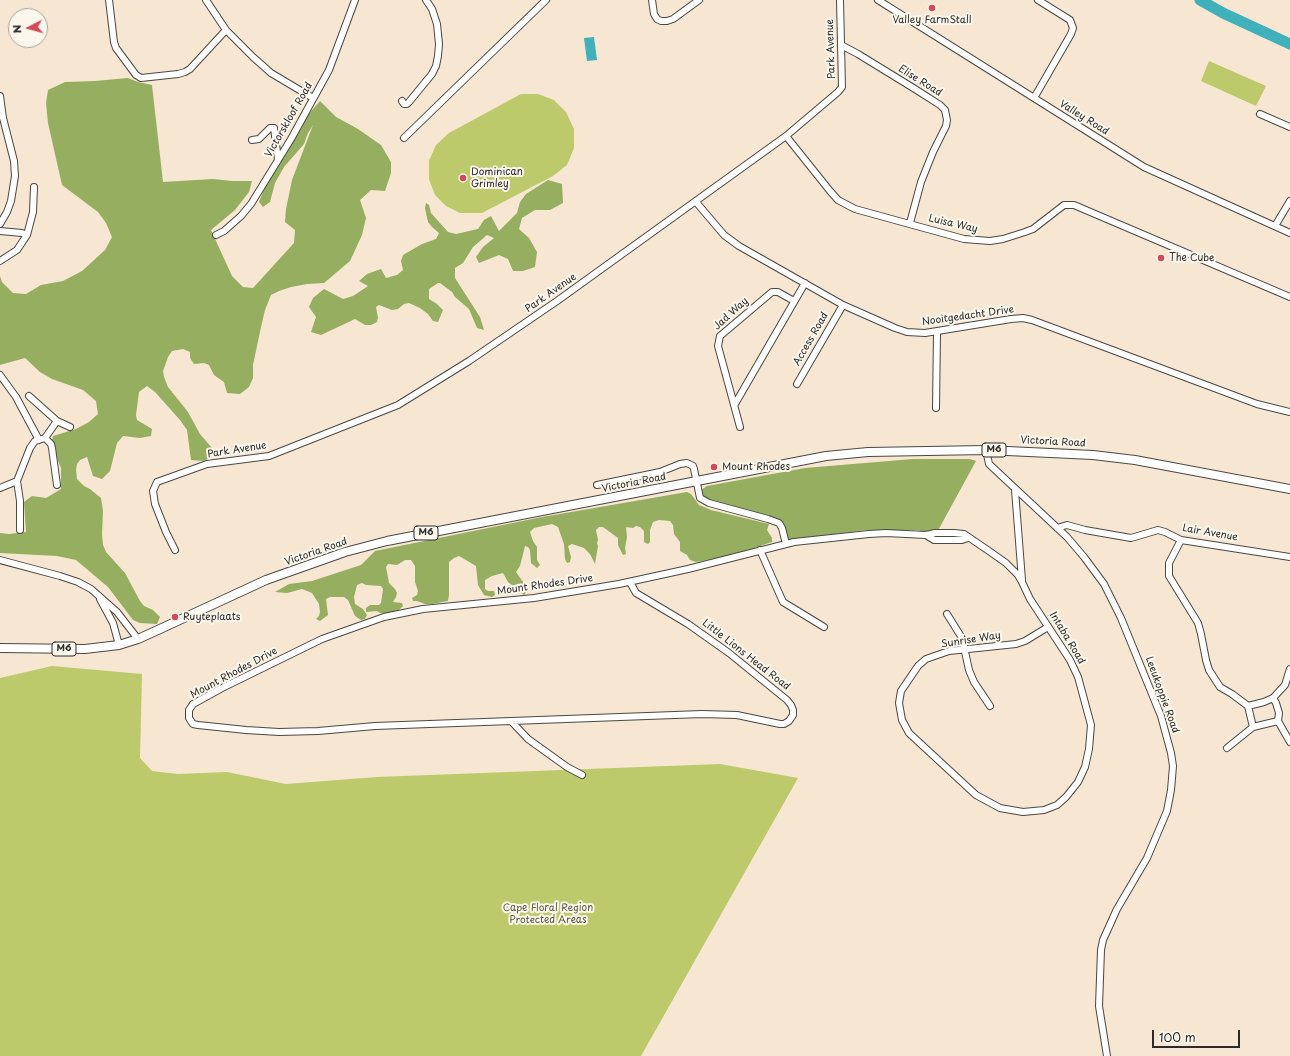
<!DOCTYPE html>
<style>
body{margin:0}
#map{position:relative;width:1290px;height:1056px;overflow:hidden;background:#f7e6d1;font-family:"Playpen Sans",sans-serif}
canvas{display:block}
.north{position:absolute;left:8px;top:8px;width:40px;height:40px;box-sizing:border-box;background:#fbf7ec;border:1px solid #a8a59f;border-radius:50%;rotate:264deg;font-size:11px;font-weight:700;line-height:16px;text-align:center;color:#2b2b2b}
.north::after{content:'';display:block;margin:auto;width:14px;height:18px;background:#d1495b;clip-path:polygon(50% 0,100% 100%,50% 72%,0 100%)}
.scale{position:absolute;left:1152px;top:1030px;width:88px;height:18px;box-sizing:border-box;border:2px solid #2b2b2b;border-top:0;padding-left:5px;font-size:12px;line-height:14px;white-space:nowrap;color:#2b2b2b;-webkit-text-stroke:3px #fbf7ec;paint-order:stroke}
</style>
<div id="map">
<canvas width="1290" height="1056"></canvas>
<div class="north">N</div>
<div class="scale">100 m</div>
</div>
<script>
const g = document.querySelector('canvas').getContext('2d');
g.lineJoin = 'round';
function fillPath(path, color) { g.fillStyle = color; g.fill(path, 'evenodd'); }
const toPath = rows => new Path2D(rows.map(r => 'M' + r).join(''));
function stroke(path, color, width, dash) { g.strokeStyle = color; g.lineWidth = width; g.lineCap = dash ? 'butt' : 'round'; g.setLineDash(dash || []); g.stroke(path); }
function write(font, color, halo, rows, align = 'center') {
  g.font = font + ' "Playpen Sans",sans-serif'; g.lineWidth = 4; g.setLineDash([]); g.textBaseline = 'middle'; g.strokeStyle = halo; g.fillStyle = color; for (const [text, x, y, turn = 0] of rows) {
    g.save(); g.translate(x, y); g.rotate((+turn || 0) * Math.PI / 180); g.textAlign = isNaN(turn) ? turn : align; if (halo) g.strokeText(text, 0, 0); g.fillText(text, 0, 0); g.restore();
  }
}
fillPath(toPath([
 [1209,61,1266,86,1256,106,1201,81],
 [521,94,538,94,554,100,566,112,574,129,574,148,567,165,553,176,482,213,460,213,446,206,435,195,429,179,429,161,436,145,449,133],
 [52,666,142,674,140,758,152,771,178,774,227,772,286,784,377,777,720,764,798,778,641,1056,0,1056,0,678]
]), '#bcca6c');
fillPath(toPath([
 [128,78,138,82,152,85,163,182,213,179,232,181,252,181,249,192,235,210,211,230,232,276,243,287,253,288,294,243,295,230,285,222,286,209,292,180,313,125,308,133,304,144,284,167,275,183,270,202,263,207,259,202,267,182,301,123,320,101,336,117,358,129,381,145,391,162,391,173,385,191,371,190,360,200,366,218,362,235,350,261,324,283,307,284,291,287,279,291,271,295,265,310,261,327,253,365,253,378,249,387,240,394,227,393,224,382,214,375,209,365,204,363,194,364,190,358,190,352,183,349,172,351,168,357,163,371,164,377,168,387,188,412,200,434,212,448,210,458,203,461,191,460,187,430,180,420,155,392,147,386,139,392,136,415,137,420,152,429,151,436,140,438,123,436,117,443,110,471,102,479,93,476,87,457,80,460,77,464,76,470,77,479,84,486,90,489,101,498,103,511,102,534,103,545,106,552,125,573,140,601,144,606,153,610,160,617,157,624,140,623,133,620,108,587,76,560,57,556,0,553,0,533,9,534,26,532,24,502,32,496,46,498,61,489,61,468,51,444,53,436,76,429,89,422,98,414,96,401,83,390,52,379,40,372,25,358,0,365,0,276,2,282,13,293,26,294,41,285,63,281,82,271,105,250,112,237,106,223,98,212,62,185,48,123,46,103,48,90,65,82,95,81],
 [548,180,562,184,563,203,550,210,535,210,522,218,519,229,529,238,537,252,535,267,523,271,513,271,508,259,499,255,479,263,476,257,483,247,494,238,487,235,473,247,463,263,455,268,455,278,480,317,484,330,477,328,469,309,455,297,452,292,440,283,438,283,429,289,429,299,437,304,443,310,438,322,433,321,428,314,420,308,409,303,404,304,398,309,392,310,379,305,376,307,378,318,377,322,371,325,365,325,355,319,321,335,311,332,316,317,309,307,313,298,324,289,343,299,353,296,368,286,359,281,367,274,381,269,386,278,397,275,403,270,401,261,403,255,422,244,436,239,439,233,432,227,428,222,425,208,426,203,429,205,431,213,448,232,456,234,478,229,484,220,491,216,499,231,517,213,520,202,526,194],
 [913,459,970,459,976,461,935,536,918,530,866,530,788,540,783,523,770,516,743,511,711,503,703,498,701,490,707,486,805,468],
 [687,492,691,494,699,505,711,510,769,524,767,530,772,538,772,542,730,556,696,562,690,560,687,555,680,551,680,542,674,534,673,525,670,521,659,520,653,522,650,530,650,542,648,544,644,542,644,531,640,527,636,526,633,528,626,527,627,537,625,548,626,554,623,555,618,545,618,538,603,527,599,527,596,530,598,540,597,543,598,546,595,564,590,554,584,548,572,544,568,546,571,557,570,562,567,563,565,559,564,544,558,527,552,524,534,528,530,532,533,541,537,547,537,560,540,565,537,568,531,563,530,550,528,547,525,546,520,566,516,572,526,586,527,591,524,595,508,582,503,573,492,576,485,580,485,589,488,591,494,591,495,595,492,597,484,595,478,585,476,566,459,556,454,558,449,562,449,595,448,601,432,604,425,604,417,601,413,601,412,598,417,595,418,591,415,582,415,566,411,560,405,560,397,565,388,564,386,567,389,583,395,589,397,593,396,597,393,602,402,603,403,606,399,610,389,614,380,613,377,611,366,612,366,608,370,605,379,605,381,603,383,589,381,586,366,585,362,583,357,585,354,597,355,604,363,609,367,615,365,619,361,620,355,616,348,600,344,597,330,597,326,599,328,615,320,621,316,619,319,616,320,612,319,604,312,593,302,589,287,593,275,592,289,584,312,581,361,565,375,551,542,517]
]), '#95ae60');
fillPath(toPath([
 [594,37,597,60,587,61,584,38]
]), '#40b0bb');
stroke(toPath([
 [1200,0,1223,13,1290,44]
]), '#40b0bb', 11);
const minor = toPath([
 [109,0,114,42,116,48,136,75,141,78,178,74,185,72,190,69,226,30],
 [206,0,226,30,253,57,271,73,313,98],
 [652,0,654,14,657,19,661,21,667,21,673,19,699,0],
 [878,0,1144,167,1290,233],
 [841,45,858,54,915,89,940,105,945,110,947,120,946,126,933,152,921,182,910,223],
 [0,96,3,118,14,161,15,176,11,201,7,212,0,224],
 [1034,98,1071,34,1073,28,1070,20,1038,0],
 [402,101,404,104,407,104,409,102,432,74,436,66,438,56,439,44,437,24,432,9,426,0],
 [1260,114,1290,127],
 [786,136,830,191,838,200,855,209,964,239,990,241,1003,239,1025,232,1033,229,1064,205,1074,205,1290,297],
 [404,138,546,0],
 [252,140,259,139,270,128,274,128,278,160],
 [696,202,724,235,739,246,843,305,895,328,907,332,925,333,1011,319,1023,318,1032,320,1257,404,1290,412],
 [1275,226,1290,201],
 [0,231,22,233,27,235],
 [216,235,224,231,241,216,251,204,291,139,329,70,355,0],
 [0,261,17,250,27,235,33,212,34,187],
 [0,375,16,397,39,440],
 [797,384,843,305],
 [29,396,57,421,70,427],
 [735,404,805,283],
 [936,408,937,332],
 [740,427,718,346,720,336,772,292,778,292,794,301],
 [45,438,51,444,52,448,57,485],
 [986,450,989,464,1067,537,1084,557,1104,584,1121,618,1161,716,1171,753,1173,766,1171,790,1167,811,1147,858,1117,909,1103,940,1101,950,1099,1006,1107,1056],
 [17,481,20,501,20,530],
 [597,485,660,472,680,464,687,463,693,466,694,469,700,498,709,503,768,519,779,523,782,528,786,544],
 [0,488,17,481,30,448,35,441,45,438,57,421],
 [1015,490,1022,580],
 [1057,528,1067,525,1085,530,1131,538,1158,530,1165,532,1181,540,1290,557],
 [926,535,934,540,962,540,968,538],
 [1181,540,1169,563,1169,576,1198,623,1201,634,1206,660,1209,670,1220,687,1232,694,1248,706,1253,727],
 [175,550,166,532,155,504,153,491,157,482,207,464,269,456,398,405,469,361,557,301,786,136,838,92,842,87,840,0],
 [760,550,783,602,824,627],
 [0,560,60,576,78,582,91,589,117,612,138,639],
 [630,582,636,593,688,624,729,653,787,700,791,705,793,710,793,715,789,721,784,724,780,724,737,715,702,714,375,726,318,731,279,732,246,730,198,725,193,724,189,718,189,710,193,704,222,688,322,639,384,617,423,609,534,598,619,584,688,569,794,542,869,534,886,533,926,535,935,533,954,533,964,534,989,551,1006,563,1018,575,1022,582,1030,599,1070,660,1078,677,1091,725,1089,749,1085,767,1078,782,1066,797,1057,805,1044,810,1023,812,1000,808,976,795,909,733,902,720,899,703,901,691,918,666,926,659,949,651,1016,644,1025,641,1048,627],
 [100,599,113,623,119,645],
 [947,614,962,638,969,670,974,682,990,706],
 [1248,706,1264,702,1273,698],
 [1278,721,1290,742],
 [512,722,528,739,567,767,582,775],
 [1227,748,1253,727,1278,721,1279,713,1276,703,1273,698,1285,685,1290,669]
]);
const major = toPath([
 [0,648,85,649,119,645,138,639,160,629,266,580,345,552,387,541,826,456,868,452,986,450,1093,455,1135,460,1290,489]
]);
stroke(minor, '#4a4744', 8);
stroke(major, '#4a4744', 10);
stroke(minor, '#fff', 6);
stroke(major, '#fff', 8);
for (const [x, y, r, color] of [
 [932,8,4,"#d1495b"],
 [463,178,4,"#d1495b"],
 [1161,258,4,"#d1495b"],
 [714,467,4,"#d1495b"],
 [175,617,4,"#d1495b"]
]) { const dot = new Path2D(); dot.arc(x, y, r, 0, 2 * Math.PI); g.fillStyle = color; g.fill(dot); stroke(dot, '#fbf7ec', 1.5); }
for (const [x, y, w] of [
 [994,450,24],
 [426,533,24],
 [64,649,24]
]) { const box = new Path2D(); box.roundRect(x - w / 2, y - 7, w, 14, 3); g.fillStyle = '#fbf7ec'; g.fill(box); stroke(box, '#2b2b2b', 1); }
write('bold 9px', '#2b2b2b', null, [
 ["M6",994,450],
 ["M6",426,533],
 ["M6",64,649]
]);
write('10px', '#2b2b2b', '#fbf7ec', [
 ["Valley FarmStall",932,20,"center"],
 ["Dominican",471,172],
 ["Grimley",471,184],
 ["The Cube",1169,258],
 ["Mount Rhodes",722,467],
 ["Ruyteplaats",183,617]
], 'left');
write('10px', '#2b2b2b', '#fbf7ec', [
 ["Park Avenue",831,49,-92],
 ["Elise Road",920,81,32],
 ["Valley Road",1084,118,32],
 ["Victorskloof Road",289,120,-60],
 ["Luisa Way",953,224,13],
 ["Park Avenue",551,293,-35],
 ["Jad Way",731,314,-42],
 ["Nooitgedacht Drive",968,316,-8],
 ["Access Road",811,339,-60],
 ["Victoria Road",1053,442,3],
 ["Park Avenue",237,450,-9],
 ["Victoria Road",634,483,-11],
 ["Lair Avenue",1210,533,10],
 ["Victoria Road",316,552,-19],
 ["Mount Rhodes Drive",545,585,-8],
 ["Intaba Road",1067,638,59],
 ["Sunrise Way",971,640,-9],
 ["Little Lions Head Road",746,655,38],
 ["Mount Rhodes Drive",234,673,-28],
 ["Leeukoppie Road",1162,695,70]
]);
write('10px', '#565b3e', '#fbf7ec', [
 ["Cape Floral Region",548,908],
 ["Protected Areas",548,920]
]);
</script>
